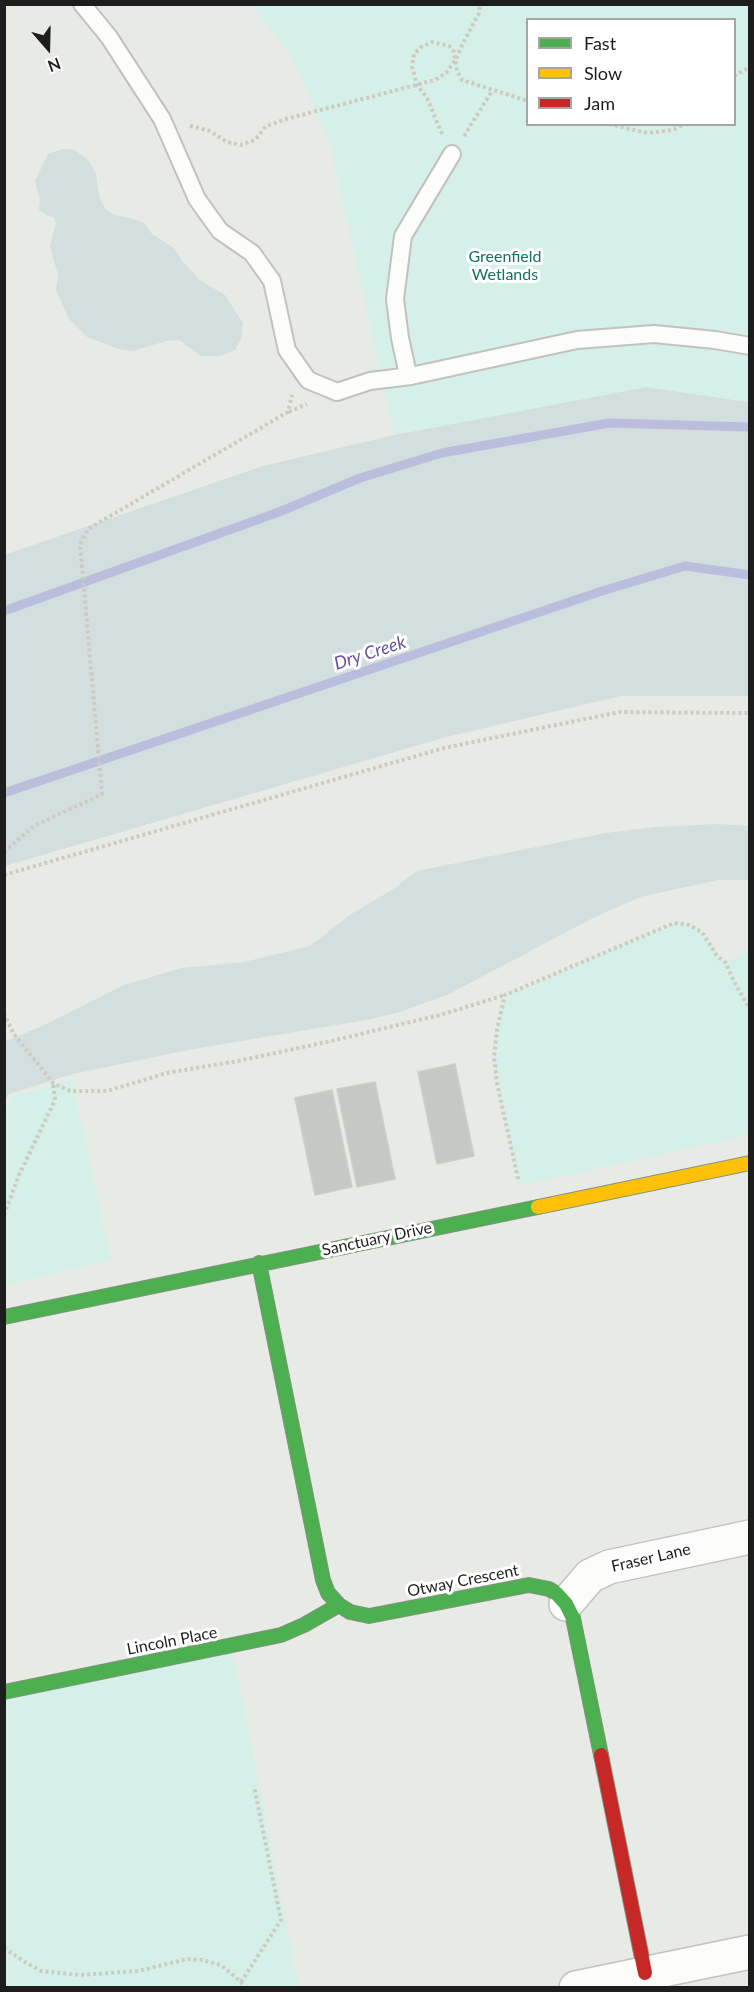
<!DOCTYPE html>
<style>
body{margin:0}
#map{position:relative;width:754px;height:1992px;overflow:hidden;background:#e8ebe5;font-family:Lato,sans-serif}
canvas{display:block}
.frame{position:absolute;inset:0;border:6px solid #1d1d1d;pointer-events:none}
.legend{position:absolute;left:526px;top:18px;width:210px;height:108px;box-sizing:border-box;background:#fff;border:2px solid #a5a5a5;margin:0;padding:8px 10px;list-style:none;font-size:18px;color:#1d1d1d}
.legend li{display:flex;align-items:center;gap:12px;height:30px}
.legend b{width:30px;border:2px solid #a5a5a5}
.north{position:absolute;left:18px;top:18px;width:60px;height:60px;-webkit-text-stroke:4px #fff;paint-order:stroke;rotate:160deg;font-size:16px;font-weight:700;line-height:24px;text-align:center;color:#1d1d1d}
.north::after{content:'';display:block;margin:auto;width:21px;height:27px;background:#1d1d1d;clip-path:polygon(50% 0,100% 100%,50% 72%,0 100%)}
</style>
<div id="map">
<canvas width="754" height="1992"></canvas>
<div class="frame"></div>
<ul class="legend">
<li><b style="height:8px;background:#4caf50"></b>Fast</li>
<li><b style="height:8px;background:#ffc107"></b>Slow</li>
<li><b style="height:8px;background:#c62828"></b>Jam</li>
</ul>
<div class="north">N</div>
</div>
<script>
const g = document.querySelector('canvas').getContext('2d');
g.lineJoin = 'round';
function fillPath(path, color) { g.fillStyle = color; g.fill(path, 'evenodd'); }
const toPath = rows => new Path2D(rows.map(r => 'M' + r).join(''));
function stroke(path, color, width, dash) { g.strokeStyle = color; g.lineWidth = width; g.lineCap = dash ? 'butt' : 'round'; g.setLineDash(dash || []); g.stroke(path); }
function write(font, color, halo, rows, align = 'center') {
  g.font = font + ' Lato,sans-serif'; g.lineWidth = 6; g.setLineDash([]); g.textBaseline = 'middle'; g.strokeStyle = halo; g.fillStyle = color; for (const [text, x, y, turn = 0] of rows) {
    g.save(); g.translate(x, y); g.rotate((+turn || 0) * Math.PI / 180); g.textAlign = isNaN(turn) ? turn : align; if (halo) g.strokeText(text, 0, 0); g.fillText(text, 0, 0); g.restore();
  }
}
fillPath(toPath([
 [63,149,75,150,88,160,96,173,98,191,102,204,106,209,114,215,130,218,144,223,152,234,174,248,183,262,200,280,225,295,243,323,241,339,235,350,220,356,201,356,179,340,166,341,133,351,119,349,87,337,69,319,56,290,58,275,50,246,56,223,53,217,48,216,39,210,40,200,35,181,48,154],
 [646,387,749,402,749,696,621,696,446,737,5,866,4,555,263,466,394,435],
 [717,824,749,826,749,880,718,880,640,897,593,918,449,994,400,1012,366,1020,193,1049,73,1074,9,1094,5,1101,5,1040,9,1040,51,1022,124,985,182,968,244,962,310,946,351,914,392,890,417,871,606,833,656,827]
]), '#d3dedf');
fillPath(toPath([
 [246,5,749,5,749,402,646,387,394,435,330,144,290,54,252,7],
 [528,20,734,20,734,124,528,124],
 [674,923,689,925,702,932,717,956,726,963,749,950,749,1135,520,1186,512,1157,494,1057,497,1029,505,995,525,989,640,937],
 [72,1079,111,1260,5,1285,5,1111,12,1097],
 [232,1646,299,1987,5,1988,5,1692]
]), '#d4f0e8');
stroke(toPath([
 [4,611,279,512,360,478,442,453,609,423,750,427],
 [4,793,602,591,685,566,750,575]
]), '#babedc', 9);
const building = toPath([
 [455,1064,474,1156,437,1164,418,1072,455,1064],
 [375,1082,395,1179,357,1187,337,1089,375,1082],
 [332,1090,352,1187,315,1195,295,1098,332,1090]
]);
fillPath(building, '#c6c8c3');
stroke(building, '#cccec7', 1.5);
const lane = toPath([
 [82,4,109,37,162,119,197,199,220,231,252,253,272,281,287,350,308,380,337,392,370,381,411,376,577,340,654,334,715,340,750,346],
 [411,376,407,370,400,338,395,299,403,236,452,154]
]);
const street = toPath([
 [566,1604,590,1576,609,1567,750,1537],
 [576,1988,750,1952]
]);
const fast = toPath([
 [259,1263,323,1580,328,1593,339,1605,350,1612,369,1616,529,1585,549,1589,557,1594,566,1604,573,1618,601,1755],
 [4,1317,538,1207],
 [4,1692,281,1635,304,1625,339,1605]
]);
const slow = toPath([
 [538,1207,750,1163]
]);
const jam = toPath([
 [601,1755,645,1973]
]);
stroke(lane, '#c1c2c0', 20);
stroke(street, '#c1c2c0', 36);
stroke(fast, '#83947f', 16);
stroke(slow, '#83947f', 16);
stroke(jam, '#83947f', 16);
stroke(toPath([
 [734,76,750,67],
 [609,124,647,133,673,130,684,124],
 [190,126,210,131,227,142,241,145,255,140,266,126,286,119,435,80,446,73,456,59,463,43,479,13,480,4],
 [442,134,427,98,417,85,412,67,414,54,421,47,432,42,449,46,454,52,457,71,462,80,528,101],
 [464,136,492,91],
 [289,412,307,404],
 [4,852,34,826,102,794,80,544,88,529,288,412,292,395],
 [4,875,444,748,619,712,750,713],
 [4,1013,13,1033,53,1083,70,1091,107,1091,167,1073,243,1060,331,1041,440,1015,505,995],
 [518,1179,497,1083,494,1057,497,1029,505,995,674,923,689,925,702,932,717,956,726,963,733,980,750,1009],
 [4,1215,19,1175,55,1100,53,1083],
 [4,1948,25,1962,41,1971,80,1975,138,1971,187,1959,202,1960,221,1965,241,1982,244,1988],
 [241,1982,281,1920,254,1786]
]), '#cdcbc0', 4, [3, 3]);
stroke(lane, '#fcfcfb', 16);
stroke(street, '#fcfcfb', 33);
stroke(fast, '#4caf50', 14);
stroke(slow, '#ffc107', 14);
stroke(jam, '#c62828', 14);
write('16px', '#14725f', '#fff', [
 ["Greenfield",505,257],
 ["Wetlands",505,275]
]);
write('16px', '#1d1d1d', '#fff', [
 ["Sanctuary Drive",377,1239,-12],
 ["Fraser Lane",651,1558,-13],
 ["Otway Crescent",463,1581,-11],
 ["Lincoln Place",172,1641,-11]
]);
write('italic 18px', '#6451a4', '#fff', [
 ["Dry Creek",370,653,-18]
]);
</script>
